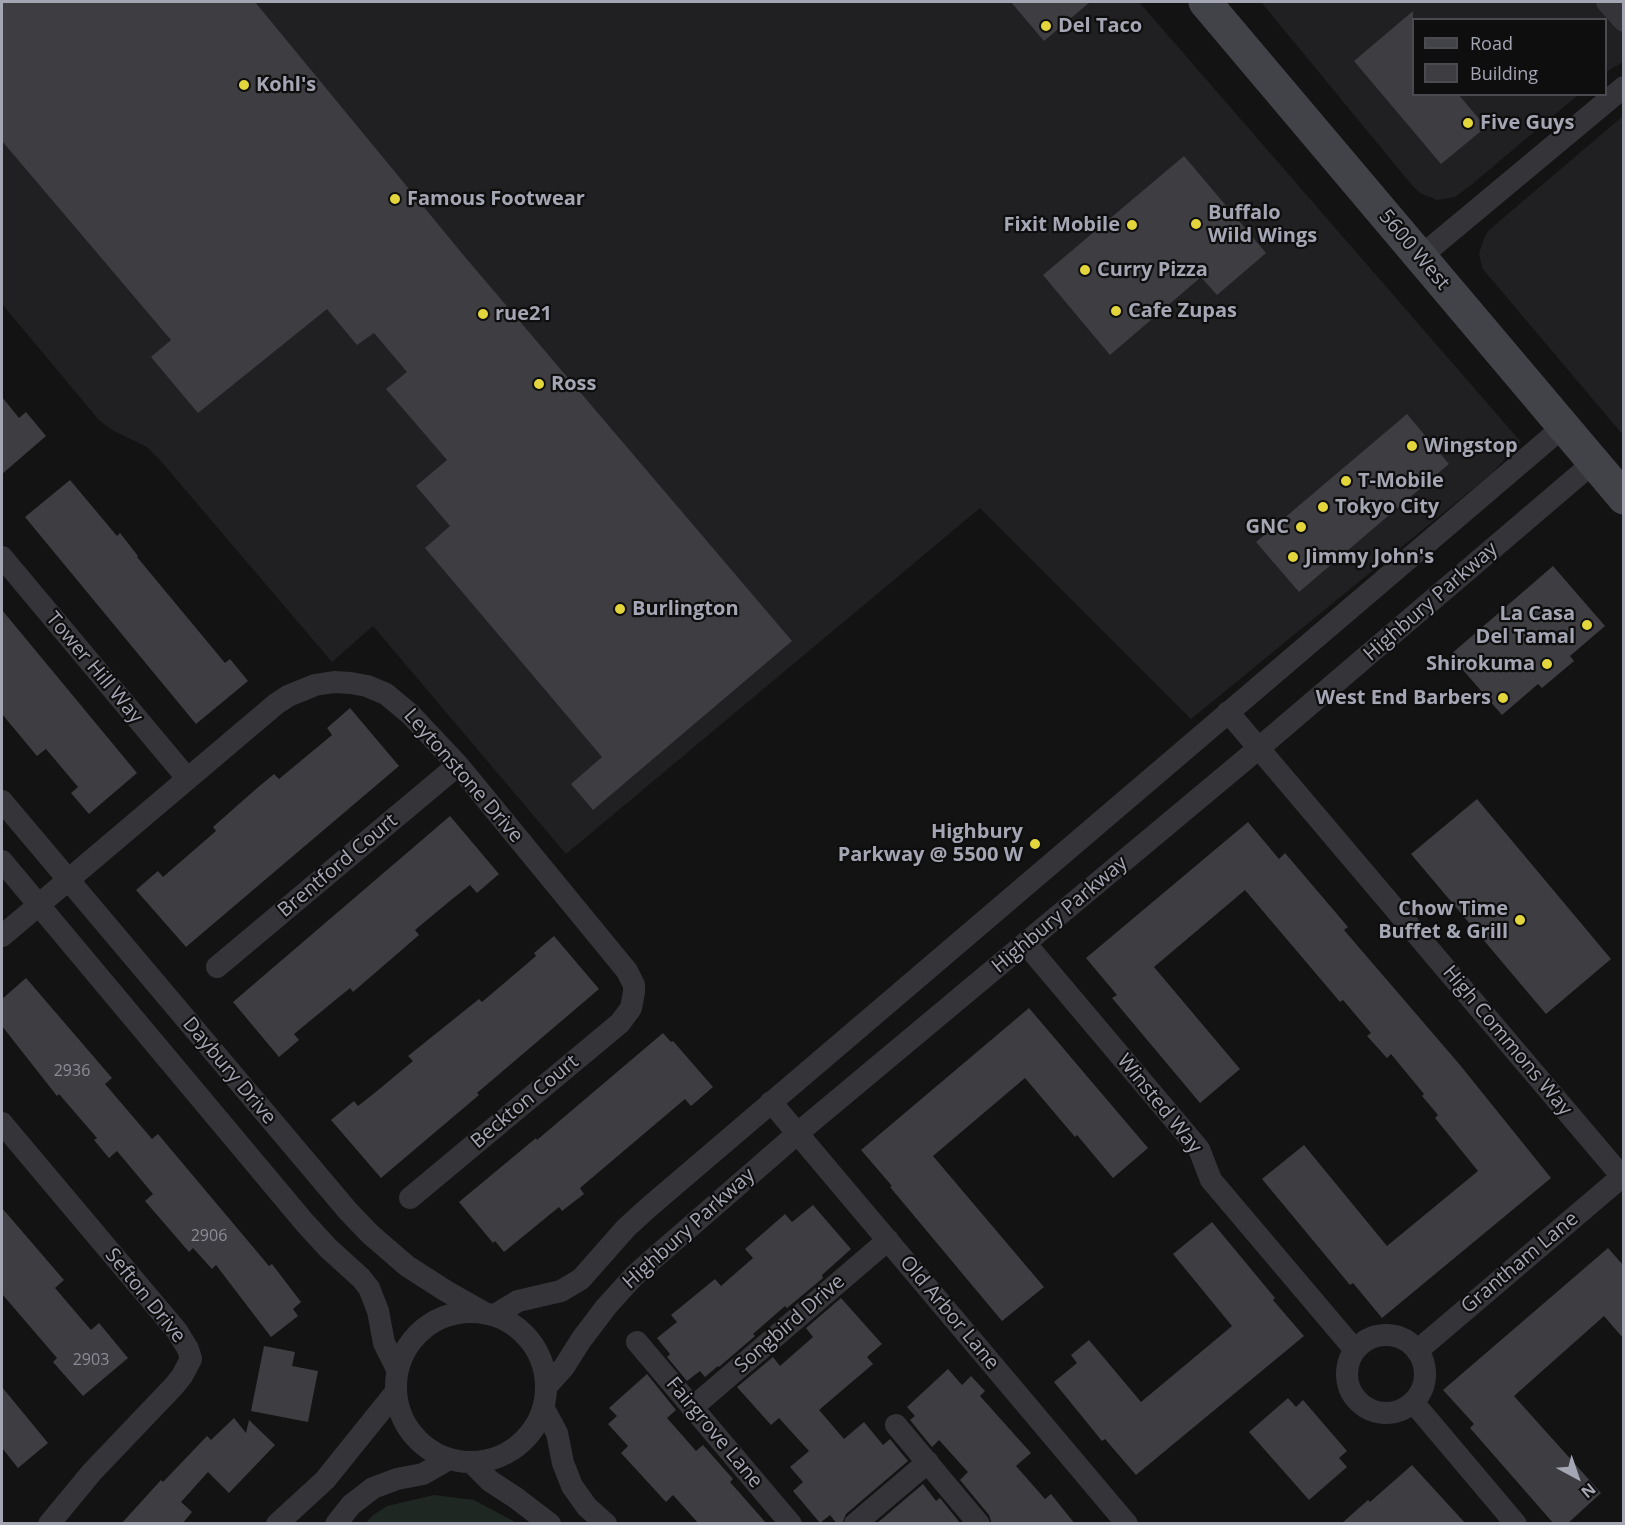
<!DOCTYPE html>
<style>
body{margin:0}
#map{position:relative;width:1625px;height:1525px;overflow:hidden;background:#131314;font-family:"Open Sans",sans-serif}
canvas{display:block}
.frame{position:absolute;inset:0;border:3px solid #a5a6b4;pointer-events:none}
.legend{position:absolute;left:1412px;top:18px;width:195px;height:78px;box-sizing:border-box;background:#0e0e0f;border:2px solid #4a4b51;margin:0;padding:8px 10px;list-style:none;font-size:18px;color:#a5a6b4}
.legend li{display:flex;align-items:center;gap:12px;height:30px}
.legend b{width:30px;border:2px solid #4a4b51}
.north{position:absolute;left:1547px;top:1447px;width:60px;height:60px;-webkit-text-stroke:4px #0e0e0f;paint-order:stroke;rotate:140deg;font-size:16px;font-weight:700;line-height:24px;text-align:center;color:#a5a6b4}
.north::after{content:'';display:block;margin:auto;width:21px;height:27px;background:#a5a6b4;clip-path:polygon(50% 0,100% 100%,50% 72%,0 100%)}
</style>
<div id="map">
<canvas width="1625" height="1525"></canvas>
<div class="frame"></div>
<ul class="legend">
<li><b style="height:8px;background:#424249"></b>Road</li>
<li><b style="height:16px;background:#3e3d41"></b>Building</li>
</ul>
<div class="north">N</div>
</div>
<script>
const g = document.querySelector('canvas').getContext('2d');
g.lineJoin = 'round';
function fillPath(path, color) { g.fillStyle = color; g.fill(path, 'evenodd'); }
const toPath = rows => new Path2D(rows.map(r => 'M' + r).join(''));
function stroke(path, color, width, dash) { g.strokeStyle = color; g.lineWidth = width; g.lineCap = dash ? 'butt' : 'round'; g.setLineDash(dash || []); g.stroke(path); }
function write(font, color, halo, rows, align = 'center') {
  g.font = font + ' "Open Sans",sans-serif'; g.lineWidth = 4.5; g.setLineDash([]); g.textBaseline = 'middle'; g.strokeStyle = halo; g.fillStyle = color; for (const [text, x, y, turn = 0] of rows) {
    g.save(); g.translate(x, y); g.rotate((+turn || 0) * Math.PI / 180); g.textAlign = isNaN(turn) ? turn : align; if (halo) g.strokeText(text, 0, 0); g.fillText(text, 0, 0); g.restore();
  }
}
fillPath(toPath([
 [2,2,1139,2,1521,442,1491,474,1191,719,980,508,566,854,373,626,332,662,159,459,147,447,112,430,99,420,2,304],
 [1261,2,1623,2,1623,62,1606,72,1606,20,1414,20,1414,94,1578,95,1470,186,1455,197,1437,200,1420,193,1411,184],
 [1623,116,1623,435,1487,274,1482,267,1479,253,1485,236,1489,230]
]), '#201f21');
fillPath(toPath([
 [434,1495,474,1500,517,1523,366,1523,372,1516,387,1506]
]), '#1f2722');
fillPath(toPath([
 [2,2,255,2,465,257,792,641,593,810,571,784,602,757,425,548,450,526,416,486,447,460,386,389,407,372,374,333,357,345,327,309,198,413,151,357,171,340,2,141],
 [1011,2,1090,2,1044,41],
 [1413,11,1413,94,1458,94,1486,127,1441,164,1354,61],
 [1184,156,1266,253,1217,295,1201,277,1110,355,1043,275],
 [2,397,19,418,26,412,46,436,2,474],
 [1407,414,1449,464,1299,592,1256,542],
 [70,480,117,536,120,533,138,556,137,557,225,663,230,659,248,681,196,724,25,517],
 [1553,566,1605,626,1570,656,1574,661,1542,688,1538,684,1502,715,1450,655],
 [2,610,137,773,89,814,71,793,78,787,46,749,37,756,2,714],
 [350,708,399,766,186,947,136,890,158,871,163,877,216,831,213,827,256,789,274,774,279,779,332,735,327,728],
 [1477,799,1611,959,1546,1014,1411,854],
 [450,816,499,874,477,893,470,885,451,900,415,930,419,935,353,992,350,988,294,1034,299,1040,279,1057,233,1002],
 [1248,822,1279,859,1285,853,1348,927,1344,930,1460,1065,1551,1178,1382,1318,1353,1283,1350,1285,1262,1179,1304,1145,1387,1246,1478,1171,1435,1118,1438,1115,1422,1096,1424,1094,1391,1054,1387,1058,1367,1036,1371,1033,1343,1000,1340,1002,1245,890,1154,967,1240,1069,1200,1103,1112,998,1117,995,1086,958],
 [554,936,599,989,477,1093,479,1095,381,1178,331,1120,354,1101,358,1106,377,1091,413,1061,408,1056,479,999,482,1002,536,956,534,953],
 [26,978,112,1078,105,1084,152,1139,158,1134,269,1266,272,1264,301,1302,293,1309,298,1316,271,1337,216,1265,212,1269,193,1248,189,1252,145,1201,153,1194,117,1151,109,1158,94,1140,97,1138,59,1094,57,1096,2,1026,2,999],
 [1029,1008,1148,1148,1113,1178,1077,1135,1075,1137,1025,1078,933,1156,1044,1287,1002,1321,890,1187,892,1186,861,1150],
 [663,1033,671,1042,673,1041,713,1087,691,1106,685,1099,580,1188,584,1194,562,1211,559,1207,504,1252,495,1241,493,1243,459,1202,536,1138,537,1140],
 [813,1205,851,1249,822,1275,823,1278,787,1308,785,1306,753,1334,755,1336,719,1367,718,1366,705,1377,700,1371,687,1381,667,1357,670,1354,657,1338,677,1322,671,1315,715,1279,721,1286,753,1258,745,1249,785,1214,792,1222],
 [2,1208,64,1280,55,1288,91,1330,99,1323,128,1358,83,1396,53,1362,57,1358,2,1294],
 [1212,1222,1275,1298,1273,1300,1304,1336,1136,1475,1105,1439,1102,1441,1054,1382,1077,1363,1071,1355,1089,1340,1141,1402,1232,1326,1173,1254],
 [1608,1248,1623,1265,1623,1338,1604,1316,1514,1396,1601,1493,1567,1524,1554,1524,1470,1428,1474,1424,1443,1390],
 [841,1298,882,1344,867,1357,873,1364,819,1410,844,1439,864,1422,883,1445,890,1439,908,1461,846,1514,842,1524,837,1524,830,1515,820,1523,793,1491,803,1482,790,1467,809,1451,779,1418,771,1425,737,1387,773,1357,780,1366,813,1337,806,1328],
 [264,1346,295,1352,292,1366,318,1371,308,1422,251,1411],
 [948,1369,962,1385,971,1376,985,1391,980,1396,1031,1453,1016,1466,1045,1499,1051,1494,1075,1524,992,1524,989,1515,960,1480,968,1472,939,1440,932,1447,910,1420,915,1416,907,1407],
 [647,1374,676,1410,667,1418,696,1451,703,1445,733,1479,730,1482,767,1524,699,1524,673,1495,666,1502,621,1453,628,1446,608,1424,617,1416,609,1408],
 [2,1387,48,1443,18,1468,2,1448],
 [1288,1398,1296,1407,1303,1400,1347,1451,1339,1458,1347,1467,1309,1500,1249,1432],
 [234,1418,246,1433,249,1420,275,1445,229,1493,208,1472,181,1502,192,1512,182,1524,121,1524,161,1480,163,1482,207,1436,211,1440],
 [1412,1465,1466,1524,1341,1524,1368,1500,1370,1502],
 [923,1484,936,1501,940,1498,961,1524,876,1524]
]), '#3e3d41');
stroke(toPath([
 [1607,2,1624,21],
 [1420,257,1624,87],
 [2,557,187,778],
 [1228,712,1624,1179],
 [2,801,348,1211,370,1234,407,1266,446,1291,483,1312],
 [2,861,305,1223,328,1248,361,1278,369,1288,378,1311,384,1343,397,1369],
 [2,936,276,704,288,696,315,685,334,682,351,683,367,686,386,694,410,714,458,765,627,971,634,985,634,992,631,1008,620,1023,410,1198],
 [1026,944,1199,1149,1211,1180,1355,1350],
 [217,967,458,765],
 [771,1102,1127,1524],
 [2,1123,177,1331,188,1349,191,1359,182,1376,174,1386,92,1472,49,1524],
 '396 1387a75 75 0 1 1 150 0a75 75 0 1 1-150 0Z',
 [495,1315,518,1301,561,1291,581,1279,626,1228,649,1207,1563,427],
 '1347 1374a39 39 0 1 1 78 0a39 39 0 1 1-78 0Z',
 [637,1342,791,1524],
 [1417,1351,1624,1175],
 [547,1386,564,1367,581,1340,606,1307,634,1276,652,1260,798,1133,1259,748,1593,463],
 [1413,1402,1516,1524],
 [692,1408,888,1240],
 [544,1409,557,1433,563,1463,572,1486,587,1507,606,1524],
 [896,1425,979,1524],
 [472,1463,490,1481,516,1498,550,1524],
 [277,1524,325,1480,395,1393],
 [336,1524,351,1505,373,1488,397,1479,423,1474,449,1459],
 [855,1524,928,1462]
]), '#353439', 22);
stroke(toPath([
 [1205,2,1624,498]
]), '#424249', 33);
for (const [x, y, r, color] of [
 [1046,26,6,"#e3d63c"],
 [244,85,6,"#e3d63c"],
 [1468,123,6,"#e3d63c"],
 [395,199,6,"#e3d63c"],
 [1196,224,6,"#e3d63c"],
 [1132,225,6,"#e3d63c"],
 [1085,270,6,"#e3d63c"],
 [1116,311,6,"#e3d63c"],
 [483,314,6,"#e3d63c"],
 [539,384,6,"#e3d63c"],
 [1412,446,6,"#e3d63c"],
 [1346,481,6,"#e3d63c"],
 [1323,507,6,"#e3d63c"],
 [1301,527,6,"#e3d63c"],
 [1293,557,6,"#e3d63c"],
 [620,609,6,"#e3d63c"],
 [1587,625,6,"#e3d63c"],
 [1547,664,6,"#e3d63c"],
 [1503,698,6,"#e3d63c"],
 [1035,844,6,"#e3d63c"],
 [1520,920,6,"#e3d63c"]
]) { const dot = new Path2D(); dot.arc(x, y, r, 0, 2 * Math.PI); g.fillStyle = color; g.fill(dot); stroke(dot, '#0e0e0f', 2); }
write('16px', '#8b8c97', null, [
 ["2936",72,1071],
 ["2906",209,1236],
 ["2903",91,1360]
]);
write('bold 20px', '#a5a6b4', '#0e0e0f', [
 ["Del Taco",1058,26],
 ["Kohl's",256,85],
 ["Five Guys",1480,123],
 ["Famous Footwear",407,199],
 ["Buffalo",1208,213],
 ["Wild Wings",1208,236],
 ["Fixit Mobile",1120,225,"right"],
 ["Curry Pizza",1097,270],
 ["Cafe Zupas",1128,311],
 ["rue21",495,314],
 ["Ross",551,384],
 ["Wingstop",1424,446],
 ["T-Mobile",1358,481],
 ["Tokyo City",1335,507],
 ["GNC",1289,527,"right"],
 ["Jimmy John's",1305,557],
 ["Burlington",632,609],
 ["La Casa",1575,614,"right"],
 ["Del Tamal",1575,637,"right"],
 ["Shirokuma",1535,664,"right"],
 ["West End Barbers",1491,698,"right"],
 ["Highbury",1023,832,"right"],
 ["Parkway @ 5500 W",1023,855,"right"],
 ["Chow Time",1508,909,"right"],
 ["Buffet & Grill",1508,932,"right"]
], 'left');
write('20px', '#a5a6b4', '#0e0e0f', [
 ["5600 West",1414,250,50],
 ["Highbury Parkway",1431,602,-41],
 ["Tower Hill Way",94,668,50],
 ["Leytonstone Drive",463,776,49],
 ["Brentford Court",338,866,-40],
 ["Highbury Parkway",1060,915,-40],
 ["High Commons Way",1507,1041,50],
 ["Daybury Drive",229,1071,50],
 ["Beckton Court",525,1102,-40],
 ["Winsted Way",1159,1104,51],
 ["Highbury Parkway",689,1229,-42],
 ["Grantham Lane",1520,1263,-40],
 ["Sefton Drive",145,1296,51],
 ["Old Arbor Lane",949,1313,50],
 ["Songbird Drive",790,1324,-41],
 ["Fairgrove Lane",714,1433,50]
]);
</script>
